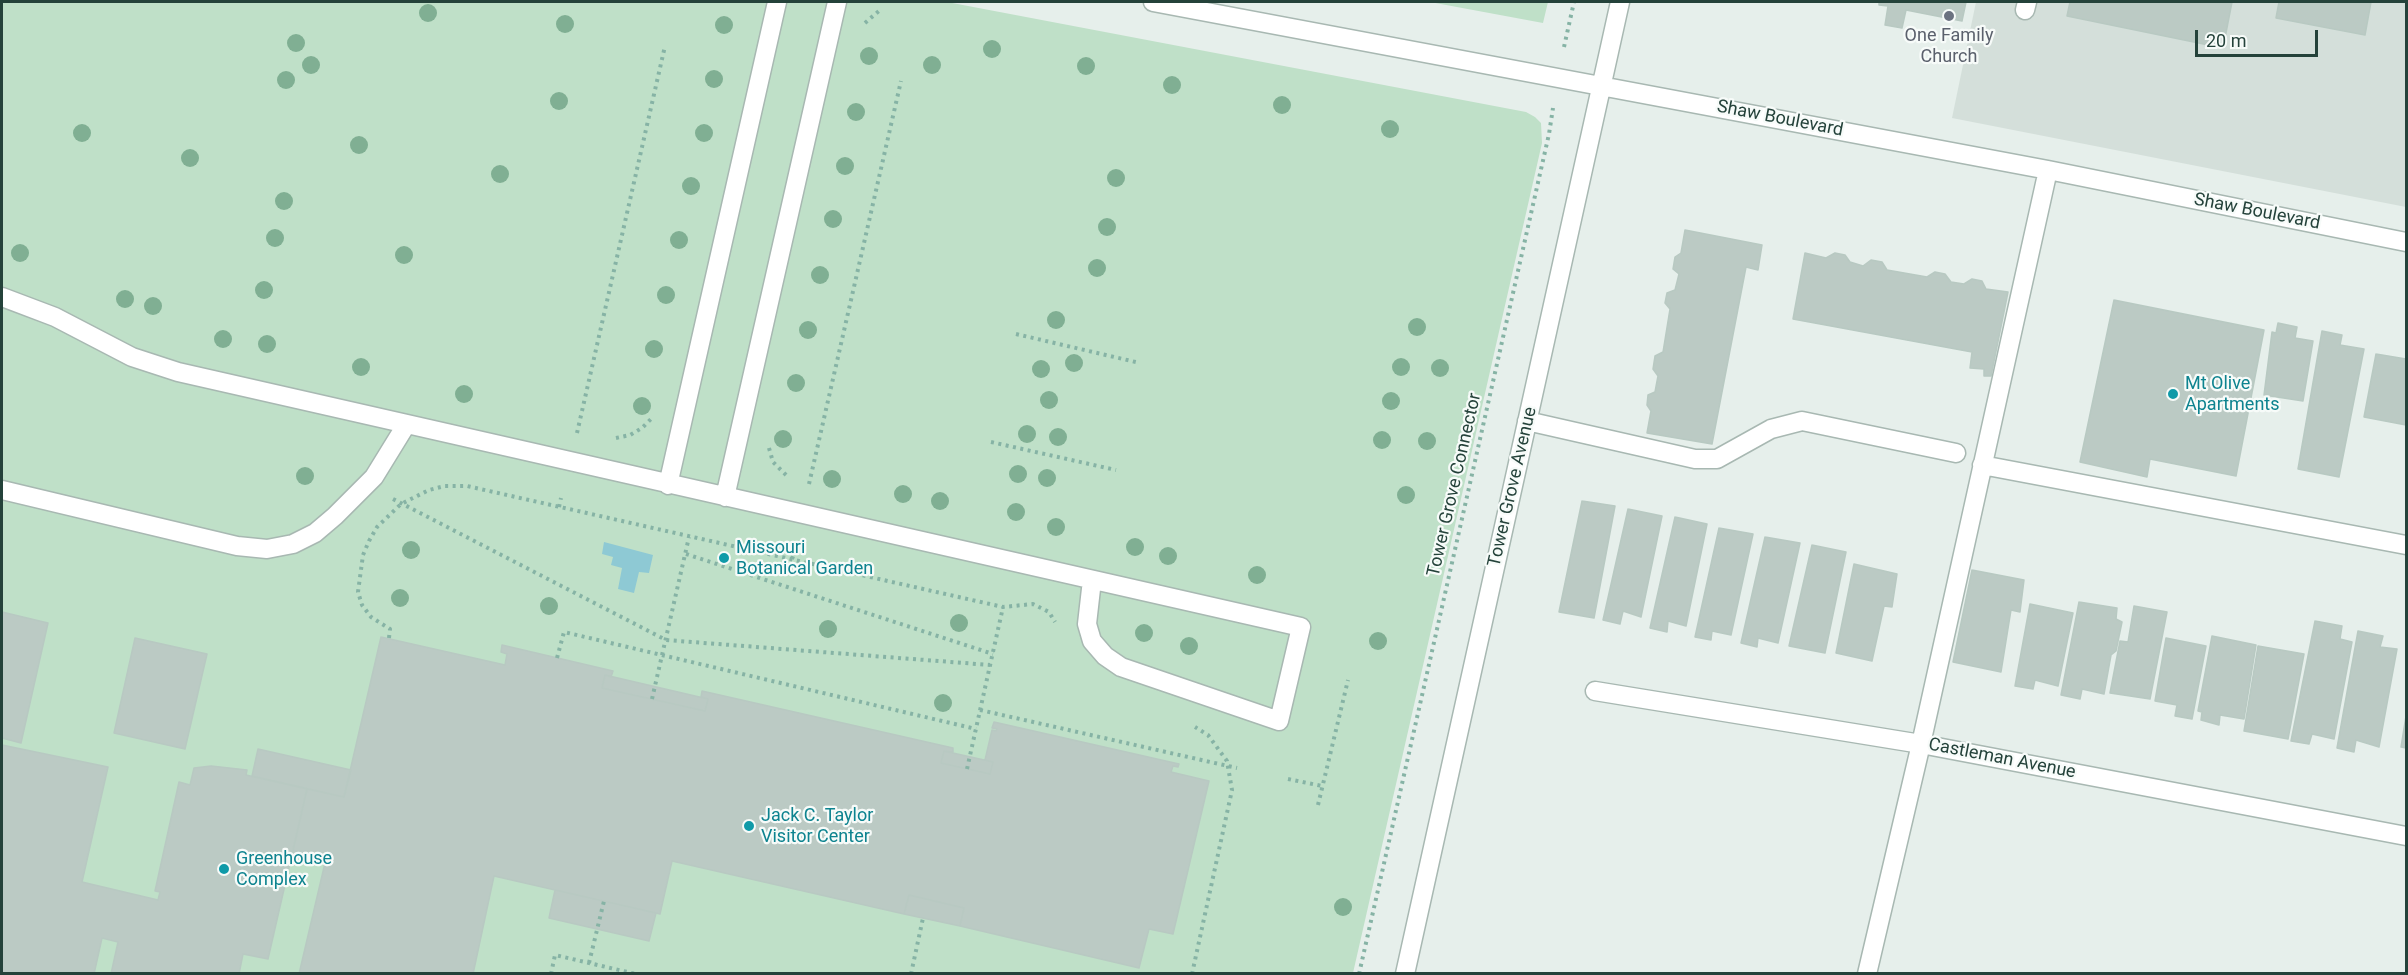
<!DOCTYPE html>
<style>
body{margin:0}
#map{position:relative;width:2408px;height:975px;overflow:hidden;background:#e6efeb;font-family:Roboto,sans-serif}
canvas{display:block}
.frame{position:absolute;inset:0;border:3px solid #24423a;pointer-events:none}
.scale{position:absolute;left:2195px;top:30px;width:123px;height:27px;box-sizing:border-box;border:3px solid #24423a;border-top:0;padding-left:8px;font-size:18px;line-height:21px;white-space:nowrap;color:#24423a;-webkit-text-stroke:4px #f7fbf9;paint-order:stroke}
</style>
<div id="map">
<canvas width="2408" height="975"></canvas>
<div class="frame"></div>
<div class="scale">20 m</div>
</div>
<script>
const g = document.querySelector('canvas').getContext('2d');
g.lineJoin = 'round';
function fillPath(path, color) { g.fillStyle = color; g.fill(path, 'evenodd'); }
const toPath = rows => new Path2D(rows.map(r => 'M' + r).join(''));
function stroke(path, color, width, dash) { g.strokeStyle = color; g.lineWidth = width; g.lineCap = dash ? 'butt' : 'round'; g.setLineDash(dash || []); g.stroke(path); }
function write(font, color, halo, rows, align = 'center') {
  g.font = font + ' Roboto,sans-serif'; g.lineWidth = 4.5; g.setLineDash([]); g.textBaseline = 'middle'; g.strokeStyle = halo; g.fillStyle = color; for (const [text, x, y, turn = 0] of rows) {
    g.save(); g.translate(x, y); g.rotate((+turn || 0) * Math.PI / 180); g.textAlign = isNaN(turn) ? turn : align; if (halo) g.strokeText(text, 0, 0); g.fillText(text, 0, 0); g.restore();
  }
}
fillPath(toPath([
 [1976,2,2406,2,2406,207,1952,118]
]), '#d4dfda');
fillPath(toPath([
 [2,2,947,2,1526,112,1535,117,1541,123,1542,143,1353,973,2,974],
 [1430,2,1548,2,1543,23]
]), '#bfe0c8');
fillPath(toPath([
 [604,542,653,555,649,573,639,572,634,593,618,589,622,568,611,565,613,557,602,554]
]), '#8ec9d4');
const building = toPath([
 [1879,2,1966,2,1962,21,1906,10,1902,28,1885,25,1888,6,1879,5,1879,2],
 [2070,2,2232,2,2223,48,2067,16,2070,2],
 [2279,2,2371,2,2365,35,2276,18,2279,2],
 [1685,230,1762,245,1758,270,1746,267,1712,444,1647,433,1651,411,1647,405,1648,395,1655,392,1658,376,1653,369,1655,356,1663,352,1670,309,1665,303,1667,293,1675,290,1679,274,1673,269,1675,257,1681,253,1685,230],
 [1805,253,1826,258,1835,253,1845,255,1850,262,1863,266,1871,260,1882,262,1887,270,1927,277,1935,272,1945,274,1951,282,1964,284,1972,279,1982,281,1986,289,2008,292,1991,376,1984,376,1984,369,1970,368,1972,352,1793,319,1805,253],
 [2114,300,2264,330,2236,476,2150,459,2147,477,2080,462,2114,300],
 [2278,323,2297,327,2295,338,2313,341,2303,401,2264,395,2272,332,2276,333,2278,323],
 [2322,331,2342,335,2340,345,2364,349,2339,477,2298,469,2322,331],
 [2376,354,2406,359,2406,425,2364,417,2376,354],
 [1582,501,1615,506,1594,618,1559,612,1582,501],
 [1628,509,1662,516,1641,617,1623,611,1620,624,1603,620,1628,509],
 [1675,517,1707,524,1686,626,1668,621,1667,632,1650,628,1675,517],
 [1719,528,1753,534,1731,635,1712,631,1711,640,1695,637,1719,528],
 [1765,537,1800,543,1778,643,1758,638,1757,647,1741,643,1765,537],
 [1812,545,1846,552,1825,653,1789,646,1812,545],
 [1854,564,1897,574,1892,607,1884,606,1872,661,1836,653,1854,564],
 [1972,570,2024,580,2020,612,2011,610,2001,672,1953,662,1972,570],
 [2079,602,2117,608,2116,619,2122,622,2116,651,2111,655,2104,694,2082,689,2080,699,2061,695,2079,602],
 [2030,604,2073,613,2058,686,2035,680,2033,689,2015,686,2030,604],
 [2134,606,2167,612,2150,699,2110,693,2120,641,2128,642,2134,606],
 [2,612,48,623,21,743,2,738,2,612],
 [2315,621,2342,626,2340,639,2352,642,2334,739,2312,734,2309,744,2291,741,2315,621],
 [2358,631,2383,636,2380,647,2397,649,2379,747,2356,740,2354,752,2337,748,2358,631],
 [2212,636,2256,645,2244,719,2220,715,2219,725,2201,720,2202,712,2198,711,2212,636],
 [381,637,505,665,507,654,501,652,502,645,613,671,611,677,605,675,602,688,705,711,708,699,701,697,702,691,953,748,953,752,944,751,941,763,990,774,993,762,985,760,992,730,996,731,997,729,992,728,994,722,1179,764,1178,767,1173,766,1171,772,1209,781,1173,934,1149,929,1139,968,960,926,964,908,909,895,904,914,672,861,660,914,494,876,473,974,299,974,325,863,292,855,307,789,344,797,381,637],
 [135,638,207,654,185,749,114,733,135,638],
 [2166,638,2206,646,2192,719,2175,716,2177,705,2155,701,2166,638],
 [2258,646,2304,654,2288,739,2244,731,2258,646],
 [605,675,708,699,705,711,602,688,605,675],
 [2406,716,2406,748,2401,747,2406,716],
 [2,745,108,767,82,882,158,900,160,892,155,891,179,782,190,785,194,768,211,766,247,770,246,775,307,789,268,959,243,954,239,974,111,974,118,942,102,938,94,974,2,974,2,745],
 [258,749,351,770,344,797,252,776,258,749],
 [944,751,993,762,990,774,941,763,944,751],
 [555,890,656,913,649,941,549,918,555,890],
 [909,895,964,908,960,926,904,914,909,895]
]);
fillPath(building, '#bbcac4');
stroke(building, '#b8c9c2', 1.5);
const minor = toPath([
 [1153,2,2048,170,2406,242],
 [2025,10,2027,2],
 [2,297,55,317,132,357,178,372,1301,627,1279,721,1121,667,1105,656,1092,641,1087,624,1092,580],
 [1527,421,1695,459,1717,459,1771,429,1802,421,1956,453],
 [1982,465,2406,545],
 [668,485,777,2],
 [2,490,237,546,267,549,293,544,315,533,335,516,374,477,406,425],
 [725,497,837,2],
 [1595,691,1921,744,2406,836],
 [1405,974,1620,2],
 [1867,974,1921,744,2048,170]
]);
stroke(minor, '#a8b8b2', 21);
stroke(toPath([
 [865,23,880,10],
 [1564,47,1574,2],
 [1016,334,1140,363],
 [577,433,665,46],
 [616,438,630,435,642,428,651,419],
 [991,442,1116,470],
 [769,448,773,462,789,478],
 [809,484,901,81],
 [393,499,666,640,990,665],
 [559,507,561,498],
 [686,554,993,654],
 [792,559,795,551],
 [389,638,390,629,371,617,362,605,358,592,363,555,369,541,377,527,401,504,429,490,445,486,467,486,1003,607,1033,604,1049,612,1055,622],
 [557,658,564,632,976,729],
 [652,699,689,537],
 [980,710,1237,768],
 [967,769,1003,607],
 [1288,779,1322,786],
 [1318,805,1348,680],
 [589,963,604,901],
 [551,974,555,955,636,974],
 [911,974,923,918],
 [1192,974,1232,790,1227,761,1208,735,1195,727],
 [1359,974,1549,134,1553,108]
]), '#86b3a5', 4, [3, 4.5]);
stroke(minor, '#fff', 18);
g.fillStyle = '#80af93';
for (const [x, y] of [
 [428,13],
 [565,24],
 [724,25],
 [296,43],
 [992,49],
 [869,56],
 [311,65],
 [932,65],
 [1086,66],
 [714,79],
 [286,80],
 [1172,85],
 [559,101],
 [1282,105],
 [856,112],
 [1390,129],
 [82,133],
 [704,133],
 [359,145],
 [190,158],
 [845,166],
 [500,174],
 [1116,178],
 [691,186],
 [284,201],
 [833,219],
 [1107,227],
 [275,238],
 [679,240],
 [20,253],
 [404,255],
 [1097,268],
 [820,275],
 [264,290],
 [666,295],
 [125,299],
 [153,306],
 [1056,320],
 [1417,327],
 [808,330],
 [223,339],
 [267,344],
 [654,349],
 [1074,363],
 [361,367],
 [1401,367],
 [1440,368],
 [1041,369],
 [796,383],
 [464,394],
 [1049,400],
 [1391,401],
 [642,406],
 [1027,434],
 [1058,437],
 [783,439],
 [1382,440],
 [1427,441],
 [1018,474],
 [305,476],
 [1047,478],
 [832,479],
 [903,494],
 [1406,495],
 [940,501],
 [1016,512],
 [1056,527],
 [1135,547],
 [411,550],
 [1168,556],
 [1257,575],
 [400,598],
 [549,606],
 [959,623],
 [828,629],
 [1144,633],
 [1378,641],
 [1189,646],
 [943,703],
 [1343,907]
]) { g.beginPath(); g.arc(x, y, 9, 0, 2 * Math.PI); g.fill(); }
for (const [x, y, r, color] of [
 [1949,16,6,"#6b7280"],
 [2173,394,6,"#0f9aa8"],
 [724,558,6,"#0f9aa8"],
 [749,826,6,"#0f9aa8"],
 [224,869,6,"#0f9aa8"]
]) { const dot = new Path2D(); dot.arc(x, y, r, 0, 2 * Math.PI); g.fillStyle = color; g.fill(dot); stroke(dot, '#f7fbf9', 2); }
write('18px', '#5b616d', '#f7fbf9', [
 ["One Family",1949,36],
 ["Church",1949,57]
]);
write('18px', '#24423a', '#f7fbf9', [
 ["Shaw Boulevard",1780,119,11],
 ["Shaw Boulevard",2257,212,11],
 ["Tower Grove Connector",1455,485,-77],
 ["Tower Grove Avenue",1513,487,-77],
 ["Castleman Avenue",2002,759,11]
]);
write('18px', '#0d838f', '#f7fbf9', [
 ["Mt Olive",2185,384],
 ["Apartments",2185,405],
 ["Missouri",736,548],
 ["Botanical Garden",736,569],
 ["Jack C. Taylor",761,816],
 ["Visitor Center",761,837],
 ["Greenhouse",236,859],
 ["Complex",236,880]
], 'left');
</script>
